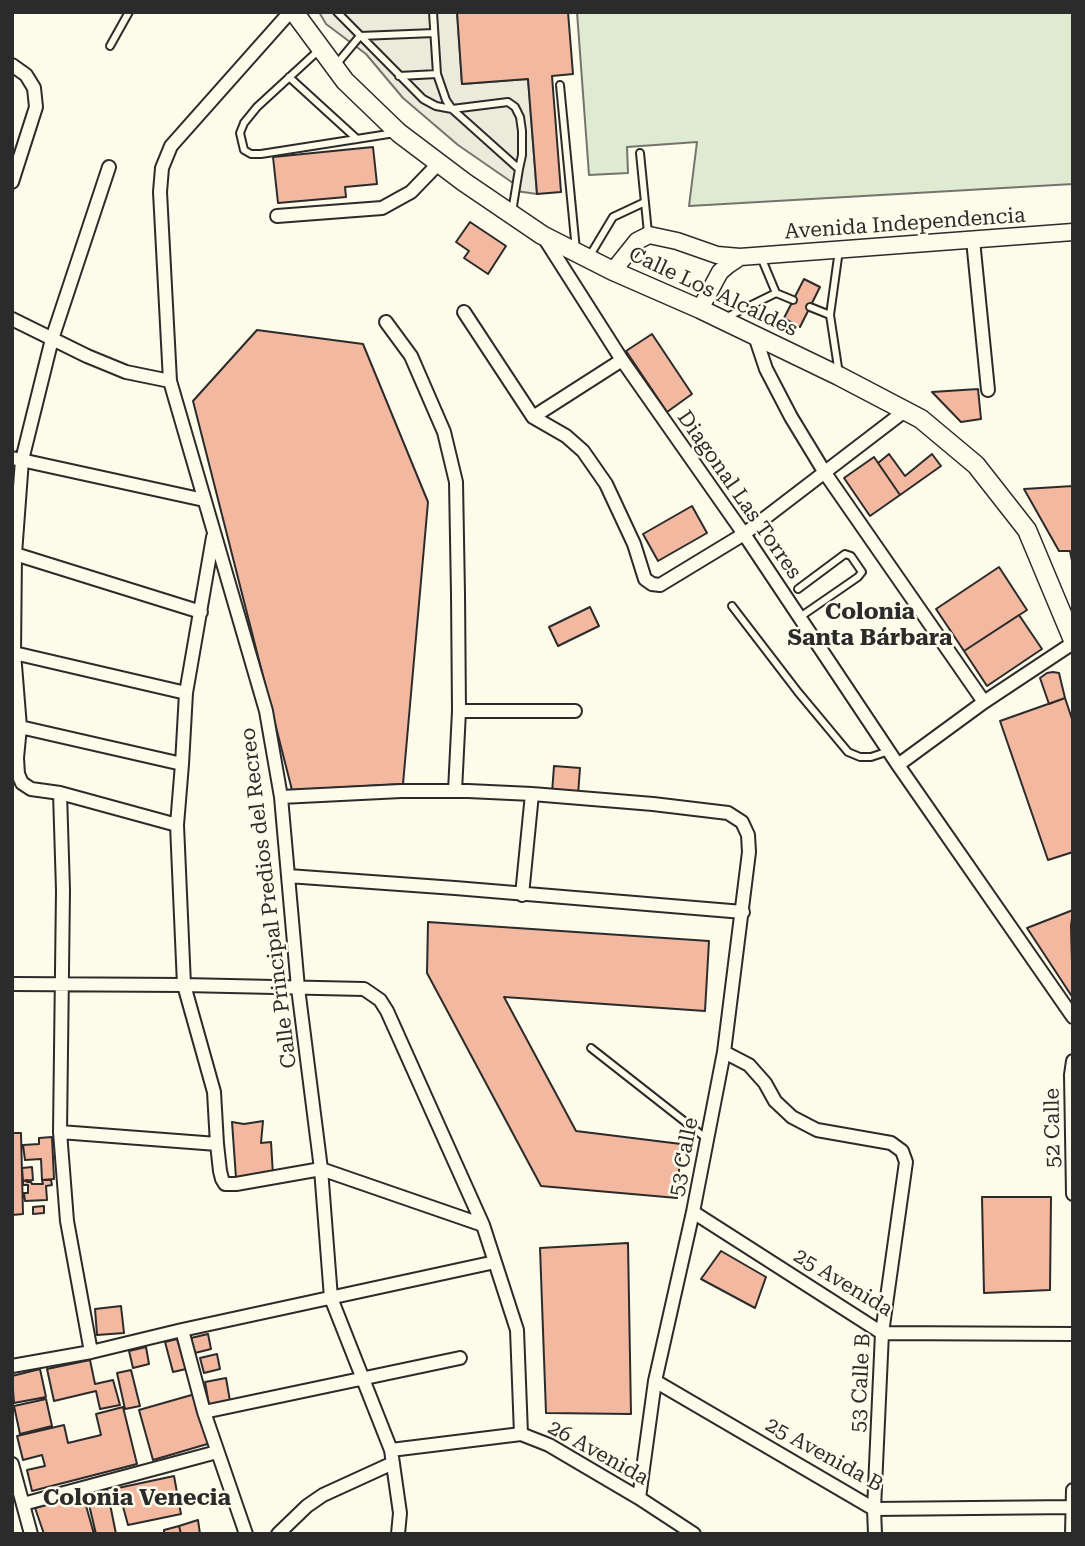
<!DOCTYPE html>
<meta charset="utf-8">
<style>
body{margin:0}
#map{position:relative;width:1085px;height:1546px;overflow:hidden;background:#fdfbea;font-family:"Roboto Serif",serif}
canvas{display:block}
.frame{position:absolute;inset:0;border:14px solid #2b2b2b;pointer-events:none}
</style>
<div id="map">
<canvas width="1085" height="1546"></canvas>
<div class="frame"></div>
</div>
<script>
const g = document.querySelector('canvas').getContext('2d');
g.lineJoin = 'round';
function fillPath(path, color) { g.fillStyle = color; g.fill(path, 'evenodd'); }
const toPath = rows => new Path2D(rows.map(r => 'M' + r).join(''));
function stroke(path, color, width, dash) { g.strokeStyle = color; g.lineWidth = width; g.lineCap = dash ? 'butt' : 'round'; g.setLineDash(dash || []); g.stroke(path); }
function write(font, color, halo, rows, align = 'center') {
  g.font = font + ' "Roboto Serif",serif'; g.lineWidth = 5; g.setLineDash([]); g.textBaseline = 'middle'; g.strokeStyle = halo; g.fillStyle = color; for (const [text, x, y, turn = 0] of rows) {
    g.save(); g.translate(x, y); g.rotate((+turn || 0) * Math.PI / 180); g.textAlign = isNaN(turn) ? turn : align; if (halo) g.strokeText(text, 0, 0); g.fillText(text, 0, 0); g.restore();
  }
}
const green = toPath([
 [577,12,1073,12,1073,184,689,206,697,142,627,147,628,173,589,175,577,12]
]);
fillPath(green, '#deebd1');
stroke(green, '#74746e', 2);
const parking = toPath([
 [319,12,457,12,462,84,528,79,537,194,516,191,513,183,458,145,403,98,366,54,326,24,319,12]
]);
fillPath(parking, '#eceadb');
stroke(parking, '#74746e', 2);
const building = toPath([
 [457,12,568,12,573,74,552,76,561,192,537,194,528,79,462,84,457,12],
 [373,147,377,184,345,187,346,197,278,203,273,157,373,147],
 [470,222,506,246,488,274,464,258,469,251,456,242,470,222],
 [804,279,820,287,800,327,784,318,804,279],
 [257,330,363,344,428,502,403,784,292,790,193,401,257,330],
 [652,334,692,394,667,412,626,351,652,334],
 [978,389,981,419,961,422,932,392,978,389],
 [889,454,905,476,932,454,941,466,900,495,878,463,889,454],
 [874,457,900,495,870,516,844,478,874,457],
 [1073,486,1073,566,1070,551,1059,551,1024,489,1073,486],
 [692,506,707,533,658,561,643,534,692,506],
 [999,567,1027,610,964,651,936,609,999,567],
 [590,607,599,626,558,646,549,627,590,607],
 [1019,615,1042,649,987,686,964,651,1019,615],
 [1053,672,1059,673,1065,698,1049,704,1040,678,1047,673,1053,672],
 [1065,698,1073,722,1073,852,1048,860,1000,721,1065,698],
 [554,766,580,768,578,795,552,793,554,766],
 [1073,910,1071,926,1073,998,1027,928,1073,910],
 [428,922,709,941,705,1011,504,997,576,1131,681,1144,677,1198,541,1186,427,973,428,922],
 [263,1121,261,1143,271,1142,273,1175,236,1178,232,1122,244,1124,263,1121],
 [12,1133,21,1133,23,1214,12,1215,12,1133],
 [52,1137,54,1179,42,1180,41,1159,25,1160,23,1145,39,1144,39,1138,52,1137],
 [32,1167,33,1180,23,1181,22,1168,32,1167],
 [27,1180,27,1182,31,1182,32,1184,43,1184,42,1180,51,1180,52,1185,46,1186,47,1200,25,1201,24,1193,28,1193,28,1185,23,1185,23,1181,27,1180],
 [982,1197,1051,1197,1050,1290,984,1293,982,1197],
 [44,1206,44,1213,33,1214,33,1207,44,1206],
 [628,1243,631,1414,546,1413,540,1248,628,1243],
 [721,1251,766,1277,755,1308,701,1279,721,1251],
 [121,1306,124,1333,97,1335,95,1309,121,1306],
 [208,1334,211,1349,195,1353,191,1338,208,1334],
 [177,1339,186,1369,173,1372,165,1342,177,1339],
 [146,1347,149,1364,133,1368,129,1351,146,1347],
 [217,1354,220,1369,204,1373,200,1358,217,1354],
 [90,1360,95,1384,113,1380,120,1405,100,1409,96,1391,54,1401,47,1369,90,1360],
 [40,1369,46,1397,14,1403,12,1376,40,1369],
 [131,1370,140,1406,125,1409,117,1373,131,1370],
 [226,1378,230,1401,209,1405,205,1382,226,1378],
 [195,1394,214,1442,153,1460,139,1410,195,1394],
 [46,1399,52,1426,20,1434,14,1406,46,1399],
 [123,1407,137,1464,32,1491,27,1470,45,1466,42,1455,23,1460,17,1436,64,1425,68,1443,101,1435,96,1414,123,1407],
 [174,1476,181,1514,128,1525,118,1488,174,1476],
 [107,1489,116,1534,96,1534,86,1492,107,1489],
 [83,1495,94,1534,44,1534,35,1508,83,1495],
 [198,1520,200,1534,181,1534,179,1526,198,1520],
 [179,1526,181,1534,164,1534,164,1530,179,1526]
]);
fillPath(building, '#f2b8a0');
stroke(building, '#2b2b2b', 2);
const service = toPath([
 [337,12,423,99,436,106,452,109,508,102,515,107,520,117,522,131,522,155,519,169],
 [433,12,437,74,446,100,452,109,519,169,512,212],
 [110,46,129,12],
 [319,50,257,107,244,123,240,133,244,150,251,154,261,154,395,133],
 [335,66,360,36,434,33],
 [399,76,437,74],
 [289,77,357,139],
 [560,85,576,250],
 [640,153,648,233],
 [839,250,830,315,839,374],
 [589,257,613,217,645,202],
 [761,257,776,293,793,300],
 [810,307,830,315],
 [727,317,776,293],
 [798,589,845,554,851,556,862,572,858,577,800,617],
 [732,606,798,692,848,752,860,757,871,757,889,751],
 [591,1048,707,1139]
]);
const minor = toPath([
 [290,12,171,146,162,168,160,192,170,381,266,711,281,797,298,988,321,1169,331,1298,391,1450,400,1513,398,1534],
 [12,65,26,75,34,88,36,107,12,182],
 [109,167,52,339,22,460,15,554,14,653,20,727,17,758,18,774,22,783,31,789,60,793,177,825],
 [277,216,382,208,411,192,439,163],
 [543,236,622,360,744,534,898,765,1073,1017],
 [973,240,988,390],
 [464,312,533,417,566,436,583,451,606,484,634,544,645,579,652,584,660,585,744,534,906,410],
 [12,319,87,356,126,372,170,381],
 [386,322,411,356,444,432,456,482,458,594,459,711,455,791],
 [755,336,766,369,791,417,825,473,984,702],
 [533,417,622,360],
 [12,458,204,500],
 [213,537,186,693,182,764,177,825,184,985,214,1092,217,1144],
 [15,554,201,612],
 [14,653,186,693],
 [459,711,575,711],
 [20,727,182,764],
 [898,765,984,702,1073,643],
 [60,793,63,890,60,1132,67,1221,91,1352],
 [281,797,401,791,468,791,532,794,653,804,728,813,742,822,748,835,749,852,724,1052,693,1212,655,1381,639,1498],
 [288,876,455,888,743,912],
 [522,895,532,794],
 [12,984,184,985,364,989,380,1000,387,1011,483,1225],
 [724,1052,749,1065,765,1083,775,1101,792,1117,817,1130,891,1143,902,1151,906,1162,882,1333,874,1509,875,1534],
 [1073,1061,1071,1075,1073,1194],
 [60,1132,217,1144,220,1171,222,1179,225,1184,236,1184,321,1169,483,1225,517,1330,521,1434],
 [693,1212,882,1333,1073,1334],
 [182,1330,204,1412,246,1534],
 [12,1366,91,1352,182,1330,495,1262],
 [655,1381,874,1509,1073,1507],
 [204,1412,460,1358],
 [391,1450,521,1434,549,1445,639,1498,694,1534],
 [12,1464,31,1534],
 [23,1504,217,1452],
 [278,1534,307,1506,323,1495,393,1463],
 [1072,1534,1073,1490]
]);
const tertiary = toPath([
 [613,271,637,241,649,235,677,241,717,255,740,257,1073,232],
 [700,309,720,272,728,265,740,257]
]);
const secondary = toPath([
 [294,12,345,81,399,133,464,182,542,235,613,271,700,309,839,376,921,419,976,465,1027,530,1073,640]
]);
stroke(service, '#2b2b2b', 10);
stroke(minor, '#2b2b2b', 16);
stroke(tertiary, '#2b2b2b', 19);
stroke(secondary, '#2b2b2b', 21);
stroke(service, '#fdfbea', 6);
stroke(minor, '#fdfbea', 12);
stroke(tertiary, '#fdfbea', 16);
stroke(secondary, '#fdfbea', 18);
write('21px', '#2b2b2b', '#fdfbea', [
 ["Avenida Independencia",905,224,-4],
 ["Calle Los Alcaldes",713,292,25],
 ["Diagonal Las Torres",739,495,55],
 ["Calle Principal Predios del Recreo",269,898,-97],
 ["52 Calle",1053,1128,-91],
 ["53 Calle",684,1157,-79],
 ["25 Avenida",843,1283,31],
 ["53 Calle B",861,1383,-87],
 ["26 Avenida",598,1453,29],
 ["25 Avenida B",824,1455,29]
]);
write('bold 23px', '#2b2b2b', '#fdfbea', [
 ["Colonia",870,612],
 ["Santa Bárbara",870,638],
 ["Colonia Venecia",137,1498]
]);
</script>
